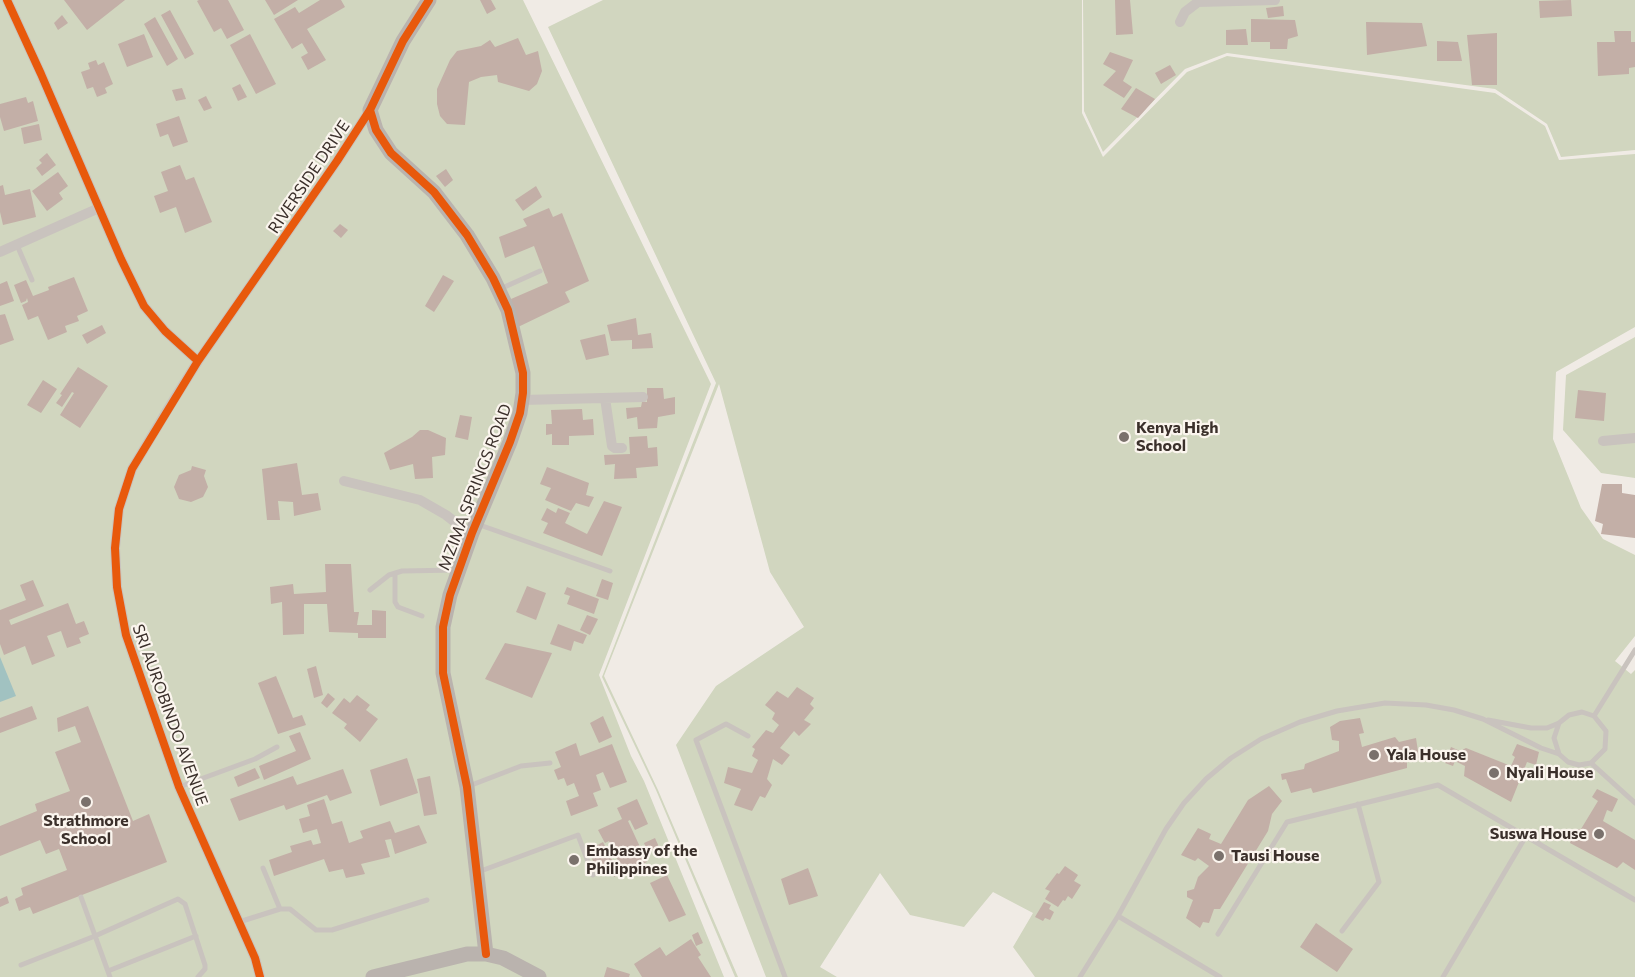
<!DOCTYPE html>
<style>
body{margin:0}
canvas{display:block;background:#f0ebe5}
</style>
<canvas width="1635" height="977"></canvas>
<script>
const g = document.querySelector('canvas').getContext('2d');
g.lineJoin = 'round';
function fillPath(path, color) { g.fillStyle = color; g.fill(path, 'evenodd'); }
const toPath = rows => new Path2D(rows.map(r => 'M' + r).join(''));
function stroke(path, color, width, dash) { g.strokeStyle = color; g.lineWidth = width; g.lineCap = dash ? 'butt' : 'round'; g.setLineDash(dash || []); g.stroke(path); }
function write(font, color, halo, rows, align = 'center') {
  g.font = font + ' Commissioner,sans-serif'; g.lineWidth = 4.5; g.setLineDash([]); g.textBaseline = 'middle'; g.strokeStyle = halo; g.fillStyle = color; for (const [text, x, y, turn = 0] of rows) {
    g.save(); g.translate(x, y); g.rotate((+turn || 0) * Math.PI / 180); g.textAlign = isNaN(turn) ? turn : align; if (halo) g.strokeText(text, 0, 0); g.fillText(text, 0, 0); g.restore();
  }
}
fillPath(toPath([
 [0,0,523,0,711,384,599,675,631,756,644,781,724,977,0,977],
 [603,0,1082,0,1082,113,1103,157,1187,72,1227,56,1495,93,1545,126,1559,160,1635,154,1635,327,1556,372,1553,439,1581,508,1603,539,1635,555,1635,636,1615,661,1631,674,1635,670,1635,977,1035,977,1013,947,1033,913,993,892,964,927,910,915,880,873,820,967,837,977,766,977,676,745,716,686,804,627,770,572,719,384,604,676,658,790,738,977,735,977,656,790,602,677,716,383,548,27],
 [1083,0,1635,0,1635,150,1561,157,1547,124,1495,89,1227,53,1185,69,1103,152,1084,111],
 [1635,337,1635,478,1601,473,1563,430,1566,375]
]), '#d1d6bf');
fillPath(toPath([
 [0,657,16,696,0,702]
]), '#a1c2c1');
fillPath(toPath([
 [64,0,125,0,87,30],
 [199,0,228,0,244,30,227,39,221,28,214,32,197,1],
 [265,0,298,0,274,15],
 [320,0,341,0,345,7,307,29,326,60,308,70,301,57,308,53,302,43,292,49,274,19,295,7,299,13],
 [480,0,491,0,496,9,487,14],
 [1115,0,1130,0,1133,34,1116,35],
 [1571,0,1572,16,1540,18,1539,1],
 [1283,6,1284,16,1268,18,1266,8],
 [170,10,194,54,185,59,161,15],
 [62,15,68,23,58,30,54,23],
 [155,17,178,59,167,66,144,24],
 [1251,19,1295,20,1298,36,1288,39,1287,49,1270,49,1270,42,1251,42],
 [1366,22,1422,23,1427,46,1367,55],
 [1246,29,1248,45,1226,45,1226,30],
 [1614,31,1631,31,1631,42,1635,42,1635,67,1629,68,1629,74,1598,76,1597,42,1615,42],
 [1497,33,1497,85,1472,85,1467,35],
 [144,34,153,57,127,67,118,44],
 [250,34,276,84,256,94,230,45],
 [518,38,526,55,538,51,542,71,537,84,529,91,498,82,497,75,481,77,469,82,465,125,447,124,440,116,437,104,437,89,450,60,457,51,481,46,490,40,495,47],
 [1437,41,1458,42,1462,61,1437,61],
 [1110,52,1133,60,1123,81,1132,87,1124,98,1103,85,1116,71,1103,64],
 [96,60,98,65,104,62,113,84,105,88,107,93,97,97,93,87,87,89,81,72,90,69,88,63],
 [1170,65,1176,75,1161,84,1155,73],
 [240,84,247,97,238,101,232,88],
 [182,88,186,99,176,101,172,90],
 [1136,88,1155,99,1138,118,1121,109],
 [206,96,212,108,204,111,198,100],
 [26,97,28,103,33,101,38,121,4,131,0,117,0,104],
 [179,116,188,142,173,147,168,134,160,137,156,124],
 [39,124,42,140,24,144,21,128],
 [47,153,56,165,42,176,36,168,42,163,39,160],
 [180,165,186,180,194,177,212,222,185,233,176,207,160,213,154,196,168,191,161,172],
 [446,169,453,180,445,187,436,176],
 [58,172,68,186,59,193,63,199,47,211,32,191],
 [3,185,5,195,30,189,36,217,3,225,0,212,0,186],
 [536,186,542,197,523,211,515,200],
 [549,208,553,217,562,213,589,281,565,292,570,302,518,327,511,299,548,283,534,246,505,258,499,237,527,226,523,219],
 [340,224,348,230,341,238,333,231],
 [443,275,454,281,434,312,425,306],
 [74,277,88,311,77,316,79,321,65,326,67,332,48,340,38,316,28,320,22,305,28,302,27,298,26,301,21,303,14,285,26,280,33,296,49,290,48,287],
 [7,281,14,301,0,306,0,284],
 [5,314,14,340,0,345,0,315],
 [636,318,638,335,651,333,653,348,632,349,632,340,611,341,607,325],
 [102,325,106,333,87,344,82,335],
 [605,334,609,355,586,360,580,340],
 [78,367,108,386,80,428,60,415,74,393,72,392,62,407,56,403,62,395,60,394],
 [43,380,57,389,41,413,27,405],
 [647,388,663,388,664,399,675,397,675,414,658,417,657,428,638,429,637,417,627,419,626,408,641,407,642,402,647,402],
 [1578,390,1606,393,1604,421,1575,418],
 [582,409,583,420,593,419,594,435,569,436,569,445,552,445,552,434,546,435,546,424,552,424,551,410],
 [460,415,472,417,468,440,455,437],
 [420,430,428,430,446,438,445,455,432,457,433,478,415,479,413,464,390,470,384,453,412,437],
 [647,436,648,448,657,447,658,466,636,468,637,478,614,479,615,464,605,465,604,455,630,454,629,437],
 [297,463,302,495,318,493,321,510,294,516,293,502,278,501,280,520,267,520,262,469],
 [192,466,206,470,204,476,208,487,203,497,191,502,179,499,174,487,179,475,191,470],
 [547,467,589,483,586,495,594,497,589,507,576,503,571,511,545,500,551,488,540,484],
 [1602,484,1622,484,1622,493,1635,495,1635,538,1601,534,1603,524,1595,521],
 [604,501,622,507,602,556,543,533,548,523,541,520,547,508,556,513,558,508,570,513,565,523,587,534],
 [325,564,351,564,354,612,359,612,357,625,372,625,372,610,386,611,386,638,358,638,358,633,329,632,327,604,304,604,304,634,283,635,282,602,271,604,270,587,293,584,294,594,326,592],
 [602,579,613,583,608,600,596,596],
 [33,580,44,606,9,620,11,625,68,603,76,624,84,621,89,634,79,638,81,643,67,648,61,631,47,636,55,656,32,665,25,646,4,655,0,644,0,610,26,600,20,585],
 [527,586,546,593,536,620,516,612],
 [567,587,599,599,594,614,567,604,570,596,564,594],
 [587,615,598,619,590,635,580,630],
 [558,624,587,635,583,644,574,641,571,651,550,644],
 [505,643,552,653,532,698,485,679],
 [316,666,323,695,314,698,307,669],
 [276,676,293,718,302,715,306,725,278,734,258,683],
 [797,687,814,698,810,704,814,708,804,720,811,724,799,736,794,731,780,748,790,755,782,765,773,759,767,779,772,785,765,798,760,796,752,811,734,805,741,789,724,783,728,767,752,773,758,760,752,756,755,749,752,747,766,730,773,733,779,725,772,719,775,713,765,705,777,691,788,698],
 [328,693,335,699,327,708,321,703],
 [357,695,370,705,366,710,378,719,360,742,344,728,347,724,332,713,344,698,350,703],
 [32,706,37,719,0,733,0,718],
 [88,706,133,821,149,814,167,862,33,914,30,907,19,911,15,899,23,895,21,888,67,870,59,849,46,854,40,840,0,856,0,826,37,811,35,804,70,791,55,752,81,742,75,726,58,732,57,718],
 [603,716,612,737,599,743,590,723],
 [1360,718,1364,733,1359,734,1362,747,1395,737,1399,742,1416,738,1419,758,1407,762,1407,768,1313,793,1311,788,1291,793,1286,779,1282,780,1281,774,1304,769,1305,764,1339,751,1339,741,1332,740,1330,727,1340,721],
 [300,732,311,759,264,780,259,766,296,751,289,736],
 [576,743,580,756,612,744,627,782,610,788,603,772,596,775,601,790,593,793,598,806,571,816,566,801,579,796,574,783,567,786,564,778,558,780,554,770,561,767,555,752],
 [1517,744,1539,752,1536,765,1527,762,1511,802,1464,776,1465,766,1455,761,1453,766,1445,763,1451,747,1460,751,1466,748,1511,766,1515,757,1512,755],
 [407,758,418,793,380,806,370,770],
 [255,768,260,778,238,787,234,777],
 [343,769,352,793,330,801,327,795,286,810,284,805,239,821,230,799,293,776,297,785],
 [430,776,437,814,424,816,417,779],
 [1269,786,1282,801,1272,814,1268,831,1220,909,1214,909,1209,923,1203,922,1200,928,1186,918,1193,900,1187,897,1187,891,1194,889,1198,877,1209,866,1198,858,1195,861,1181,855,1198,828,1211,834,1209,839,1221,844,1248,800],
 [1597,789,1618,799,1612,812,1607,810,1603,821,1635,840,1635,870,1623,862,1617,868,1570,843,1573,829,1581,829,1598,801,1592,797],
 [324,799,332,824,342,821,349,843,363,838,360,831,390,821,395,833,419,825,427,843,395,854,391,839,385,840,390,857,361,864,365,874,346,878,343,869,329,872,324,859,274,876,269,860,292,852,290,846,311,840,313,845,321,843,317,829,303,833,299,819,310,816,307,805],
 [637,799,648,824,635,830,630,820,628,821,647,862,614,877,609,865,618,861,609,841,605,843,598,830,622,819,617,808],
 [655,838,659,847,648,852,644,843],
 [603,842,613,862,597,870,588,850],
 [1065,866,1078,875,1074,881,1081,885,1072,899,1068,896,1065,901,1063,900,1058,907,1045,899,1050,891,1045,889,1057,873,1059,874],
 [808,868,818,896,789,905,781,879],
 [667,875,686,915,669,922,650,883],
 [7,896,9,903,0,907,0,899],
 [1044,902,1051,905,1049,909,1054,912,1050,920,1045,918,1043,921,1035,917],
 [1316,923,1353,949,1337,972,1300,947],
 [698,932,703,943,696,946,692,935],
 [691,939,701,955,698,957,711,977,642,977,634,964,660,947,666,956],
 [607,967,630,974,629,977,604,977]
]), '#c3afa7');
stroke(toPath([
 [17,245,32,280],
 [500,289,540,271],
 [477,524,610,571],
 [395,573,395,602,398,607,422,616],
 [370,590,389,575,402,571,457,570],
 [1594,716,1635,650],
 [1488,720,1531,728,1547,728,1559,723],
 [748,736,726,724,696,740,785,977],
 [1591,763,1635,803],
 [469,786,521,766,550,763],
 [179,787,255,759,277,747],
 [263,868,280,909],
 [478,872,578,835,593,875],
 [81,897,110,977],
 [1118,916,1220,977],
 [239,922,280,909,290,909,316,930,332,930,427,900],
 [1342,931,1379,882,1358,804],
 [1218,934,1287,822,1438,785,1635,900],
 [21,965,95,936,178,899,185,904,205,965,205,969,198,977],
 [108,971,196,936],
 [1080,977,1118,916,1166,829,1184,803,1206,779,1231,758,1261,739,1300,722,1337,711,1385,703,1426,705,1454,710,1483,719,1541,748,1559,754,1568,762,1579,765,1591,763,1605,749,1606,731,1594,716,1582,712,1569,715,1559,723,1554,738,1559,754],
 [1443,977,1526,836]
]), '#c9c3be', 5);
stroke(toPath([
 [7,0,41,74,121,259,144,306,165,331,198,361],
 [1180,22,1185,12,1198,2,1275,0],
 [0,252,99,208],
 [605,398,612,446,615,448,622,448],
 [522,400,643,397],
 [1603,441,1635,438],
 [344,481,420,500,446,515,460,526,470,538],
 [260,977,255,958,179,787,126,635,117,587,115,548,119,509,132,469,168,409,198,361,337,161,370,110]
]), '#c9c3be', 10);
stroke(toPath([
 [429,0,403,41,370,110,376,130,391,153,434,192,467,235,493,278,508,310,523,373,523,393,520,413,510,442,472,533,450,595,443,627,443,673,467,787,486,954],
 [373,977,467,954,486,954,503,958,539,977]
]), '#bab3ae', 15);
stroke(toPath([
 [7,0,41,74,121,259,144,306,165,331,198,361],
 [370,110,376,130,391,153,434,192,467,235,493,278,508,310,523,373,523,393,520,413,510,442,472,533,450,595,443,627,443,673,467,787,486,954],
 [260,977,255,958,179,787,126,635,117,587,115,548,119,509,132,469,198,361,337,161,370,110,403,41,429,0]
]), '#e8590c', 8);
for (const [x, y, r, color] of [
 [1124,437,6,"#7a716c"],
 [1374,755,6,"#7a716c"],
 [1494,773,6,"#7a716c"],
 [86,802,6,"#7a716c"],
 [1599,834,6,"#7a716c"],
 [1219,856,6,"#7a716c"],
 [574,860,6,"#7a716c"]
]) { const dot = new Path2D(); dot.arc(x, y, r, 0, 2 * Math.PI); g.fillStyle = color; g.fill(dot); stroke(dot, '#fbf5ee', 2); }
write('16px', '#3b302b', '#fbf5ee', [
 ["RIVERSIDE DRIVE",309,177,-56],
 ["MZIMA SPRINGS ROAD",475,487,-69],
 ["SRI AUROBINDO AVENUE",170,715,70]
]);
write('bold 16px', '#3b302b', '#fbf5ee', [
 ["Kenya High",1136,428],
 ["School",1136,446],
 ["Yala House",1386,755],
 ["Nyali House",1506,773],
 ["Strathmore",86,821,"center"],
 ["School",86,839,"center"],
 ["Suswa House",1587,834,"right"],
 ["Embassy of the",586,851],
 ["Philippines",586,869],
 ["Tausi House",1231,856]
], 'left');
</script>
